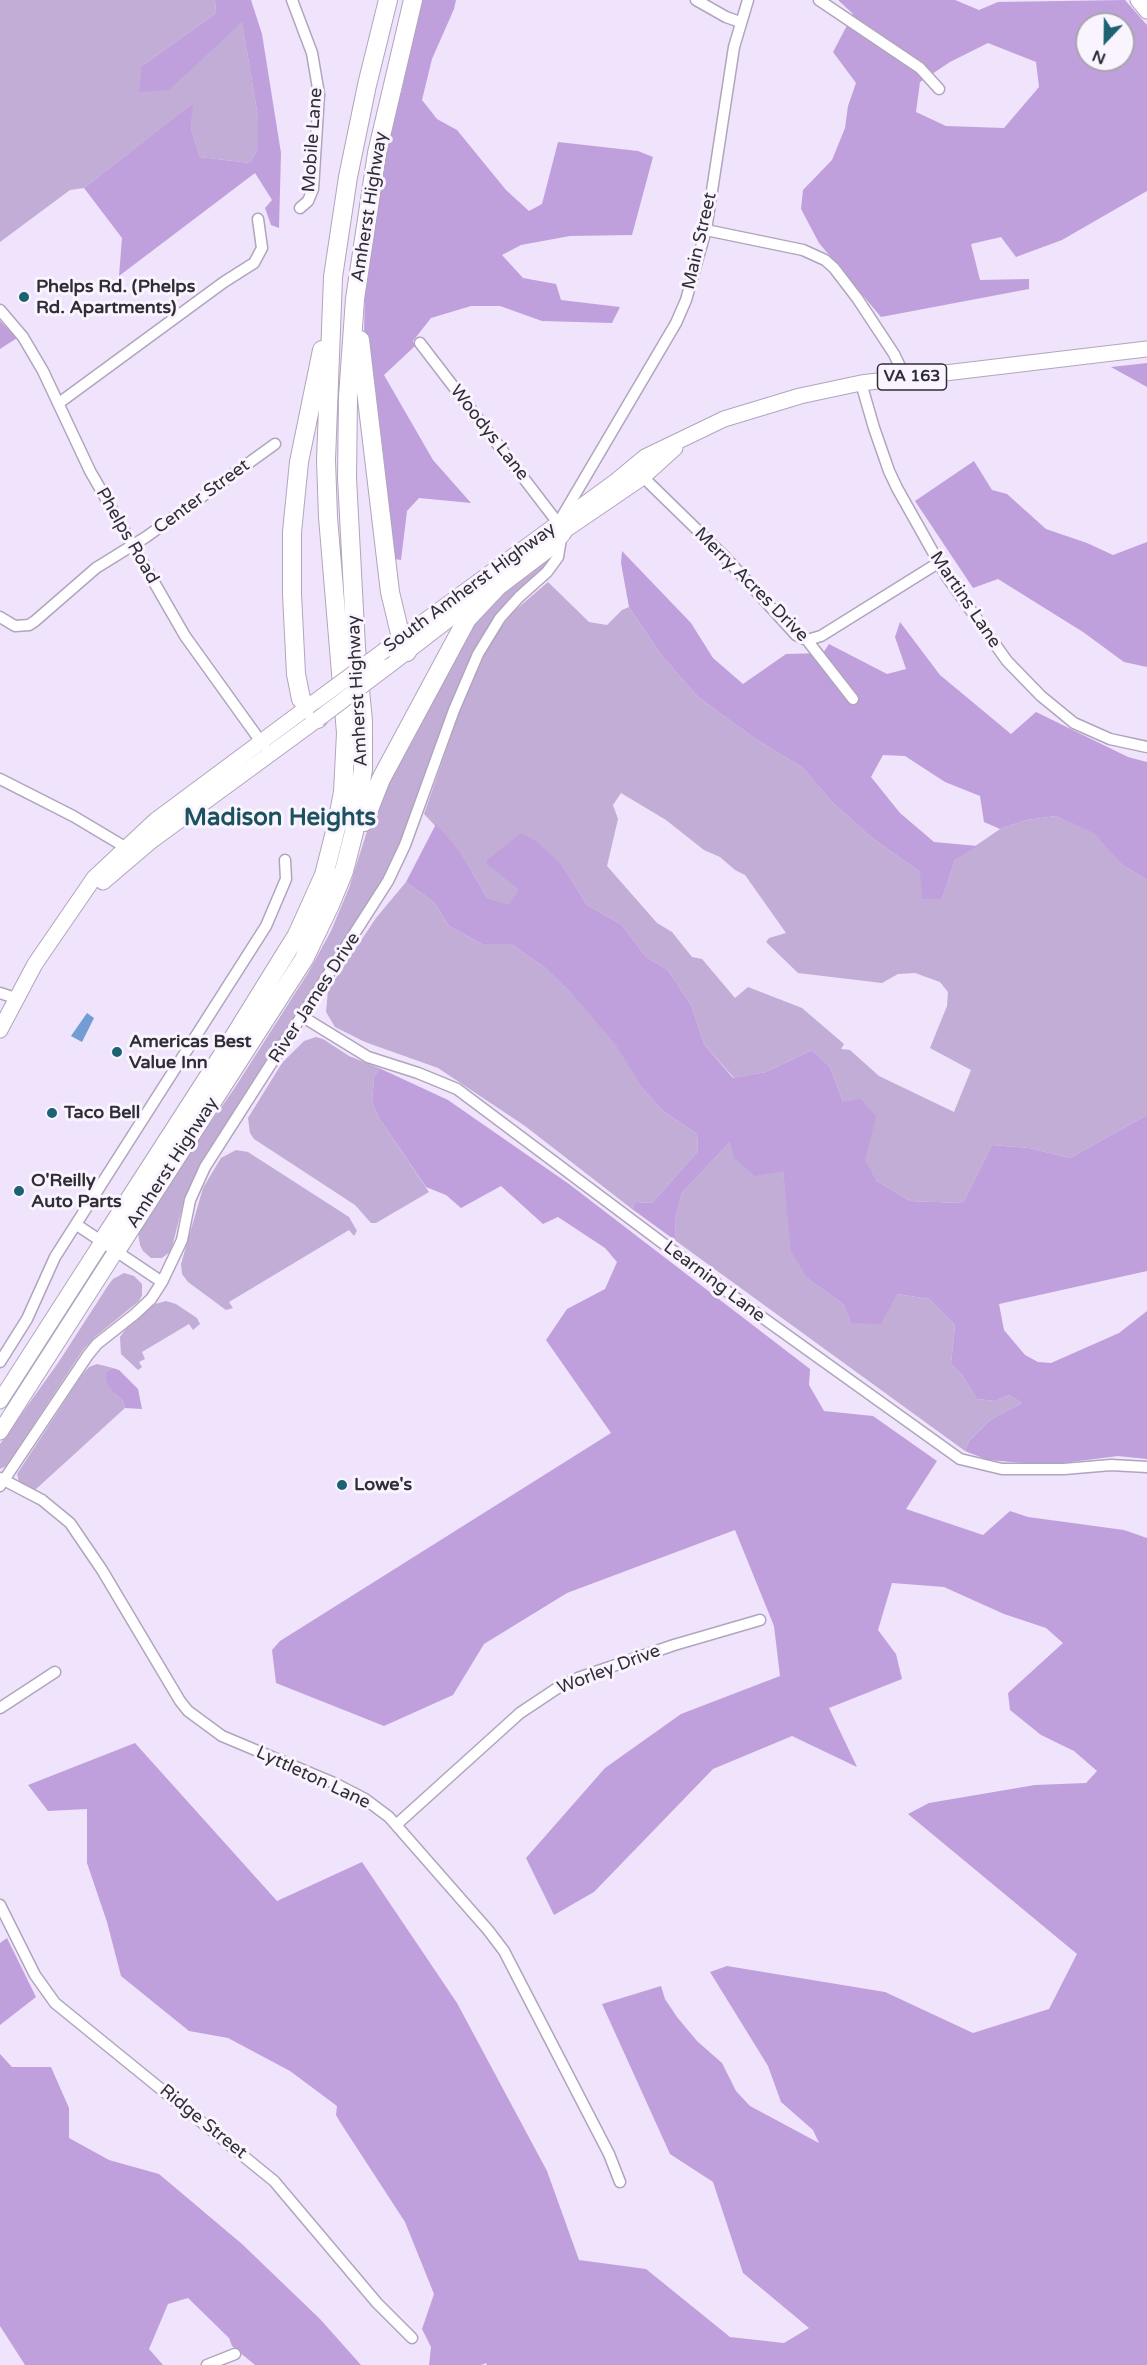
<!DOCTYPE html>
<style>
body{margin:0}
#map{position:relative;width:1147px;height:2365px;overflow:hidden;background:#f0e3fc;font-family:"Varela Round",sans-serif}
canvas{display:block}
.north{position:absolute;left:1075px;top:12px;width:60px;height:60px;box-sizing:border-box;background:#f9f4fe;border:2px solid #a9a4ae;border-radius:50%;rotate:202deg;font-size:16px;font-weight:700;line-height:24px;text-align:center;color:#312d36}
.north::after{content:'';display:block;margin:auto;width:21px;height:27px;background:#1c6273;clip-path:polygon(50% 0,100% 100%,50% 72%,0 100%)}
</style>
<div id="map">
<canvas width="1147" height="2365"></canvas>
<div class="north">N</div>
</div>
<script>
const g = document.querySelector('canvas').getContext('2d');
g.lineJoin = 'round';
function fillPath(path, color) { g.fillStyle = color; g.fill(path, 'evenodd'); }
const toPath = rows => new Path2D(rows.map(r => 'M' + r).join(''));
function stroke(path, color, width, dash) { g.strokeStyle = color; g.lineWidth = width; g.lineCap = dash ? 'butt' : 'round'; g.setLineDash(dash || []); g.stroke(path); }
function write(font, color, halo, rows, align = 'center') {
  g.font = font + ' "Varela Round",sans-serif'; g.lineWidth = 6; g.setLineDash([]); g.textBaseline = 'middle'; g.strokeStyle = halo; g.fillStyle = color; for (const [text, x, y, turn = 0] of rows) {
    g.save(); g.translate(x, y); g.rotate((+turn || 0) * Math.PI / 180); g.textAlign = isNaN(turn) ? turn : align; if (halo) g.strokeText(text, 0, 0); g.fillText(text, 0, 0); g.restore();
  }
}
fillPath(toPath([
 [0,0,215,0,216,13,142,66,220,42,242,21,258,117,258,148,250,163,200,157,191,129,192,104,84,188,70,190,0,242],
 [548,557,548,565,491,623,481,639,388,873,194,1177,184,1200,171,1251,162,1258,151,1258,143,1251,140,1245,138,1233,177,1170,234,1089,308,973,331,931,349,888,377,800,450,657,487,603],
 [548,582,589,622,607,625,622,610,629,607,662,656,698,697,757,740,802,767,832,802,871,837,920,872,942,899,955,860,1000,829,1026,820,1056,816,1096,834,1121,864,1147,880,1147,1115,1070,1158,1029,1148,992,1145,963,1203,910,1201,877,1181,865,1161,830,1067,812,1050,766,1072,734,1078,704,1044,691,1005,668,970,646,957,622,925,587,905,562,865,485,861,520,890,509,906,487,898,462,854,424,814,464,699,491,641,512,613],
 [621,793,666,820,704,850,720,857,735,870,745,875,786,933,769,938,766,942,798,973,882,983,898,974,915,973,940,982,948,992,947,1006,930,1048,971,1070,954,1112,879,1076,850,1050,841,1049,844,1044,802,1008,748,987,735,998,702,959,692,957,672,932,657,923,607,866,618,819,613,805],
 [406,882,434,902,449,926,482,944,511,944,544,967,569,991,617,1045,642,1088,663,1111,697,1134,698,1151,652,1203,635,1202,632,1209,525,1126,438,1068,365,1042,335,1027,326,1012,328,990,376,918],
 [316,1037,323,1039,349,1056,379,1068,374,1077,372,1102,379,1118,429,1192,376,1223,371,1223,355,1205,254,1139,250,1133,248,1118,282,1063,304,1041],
 [730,1142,783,1171,786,1197,808,1279,843,1304,851,1323,897,1294,929,1299,955,1325,951,1364,962,1375,977,1399,996,1401,1009,1395,1022,1403,990,1420,969,1441,965,1451,676,1241,675,1220,682,1193],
 [236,1150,248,1152,349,1217,357,1231,354,1236,349,1230,229,1302,233,1308,226,1310,188,1282,182,1274,181,1264,203,1188,221,1158],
 [124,1273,134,1276,142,1284,142,1295,139,1301,95,1337,83,1350,6,1466,0,1469,0,1444,58,1363,109,1284,113,1279],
 [166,1301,176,1304,197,1318,200,1324,193,1330,189,1324,142,1352,145,1359,139,1362,142,1367,138,1370,121,1354,120,1337,125,1330,155,1304],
 [97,1364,113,1368,106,1372,114,1393,123,1401,125,1408,35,1490,30,1489,19,1482,17,1474,82,1375,89,1367]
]), '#c1add5');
fillPath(toPath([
 [215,0,251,0,262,34,281,153,279,228,271,225,265,208,272,200,255,173,119,276,122,238,84,188,193,103,191,129,200,157,250,163,258,148,258,117,242,22,169,90,139,92,142,66,216,13],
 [420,0,456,0,454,9,432,59,422,100,437,119,457,130,506,190,529,211,542,204,558,142,638,151,653,157,632,235,570,236,521,245,502,255,523,278,556,284,561,300,620,307,612,323,542,321,500,306,471,306,431,318,413,341,415,346,384,375,433,460,471,503,419,498,407,511,401,560,395,559,382,442,370,377,364,336,365,285,383,153,402,90],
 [838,0,955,0,979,10,998,2,1125,0,1147,25,1147,191,1062,240,1016,257,1001,237,971,244,980,280,1029,279,1029,289,881,317,819,243,801,209,803,190,832,160,845,128,848,106,856,83,833,52,853,14],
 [1087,24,1123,24,1123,60,1087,60],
 [988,43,1036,62,1039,87,1004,128,946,126,916,112,920,82,950,62],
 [0,321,17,338,0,349],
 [1147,363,1147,387,1111,367],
 [974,461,992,490,1007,494,1046,529,1087,543,1113,555,1147,542,1147,667,1124,662,1083,632,998,579,973,588,915,501],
 [622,551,691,623,713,658,743,684,786,654,823,653,829,644,887,674,906,669,895,637,900,622,940,675,1011,734,1036,712,1128,757,1147,762,1147,880,1121,864,1095,834,1056,816,1026,820,1000,829,984,822,980,796,945,782,905,756,883,755,871,777,900,813,934,842,977,846,955,860,942,899,922,899,920,872,871,837,832,802,802,767,757,740,698,697,662,656,629,607,621,563],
 [436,824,462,854,487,898,509,905,519,890,485,862,521,833,536,841,562,865,587,905,622,925,646,957,668,970,691,1005,704,1044,733,1078,766,1072,812,1050,830,1067,843,1102,861,1099,876,1117,865,1160,877,1181,910,1201,963,1203,992,1145,1029,1148,1070,1158,1147,1115,1147,1271,999,1304,1004,1330,1025,1355,1038,1362,1051,1363,1119,1333,1147,1311,1147,1459,1118,1456,1047,1465,988,1460,965,1451,969,1441,990,1420,1022,1403,1009,1395,996,1401,977,1399,962,1375,951,1364,955,1325,929,1299,897,1294,881,1324,851,1323,843,1304,808,1279,791,1251,783,1171,755,1176,734,1158,730,1142,682,1193,675,1220,676,1241,632,1209,635,1202,652,1203,698,1151,697,1134,663,1111,642,1088,616,1045,569,991,544,967,511,944,482,944,449,926,434,902,406,882],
 [379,1068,448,1100,569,1184,810,1369,809,1385,824,1411,873,1416,937,1461,906,1509,983,1535,1010,1511,1028,1517,1124,1530,1147,1538,1147,2365,487,2365,486,2363,481,2365,429,2365,431,2347,422,2329,434,2294,405,2222,340,2122,336,2115,337,2106,290,2071,228,2038,189,2031,121,1976,107,1922,87,1863,87,1809,48,1811,28,1785,135,1743,277,1901,362,1862,457,2003,547,2171,579,2260,646,2269,730,2337,784,2343,809,2328,743,2273,713,2182,670,2154,602,2004,661,1986,665,1999,677,2017,697,2041,722,2063,736,2091,750,2106,819,2143,813,2130,781,2102,768,2066,710,1972,727,1966,885,1992,973,2033,1049,2009,1077,1954,908,1814,929,1803,1035,1785,1086,1783,1097,1771,1074,1751,1041,1735,1010,1710,1008,1693,1063,1643,1046,1628,1004,1614,944,1587,892,1583,878,1630,896,1654,902,1679,829,1708,857,1767,792,1736,713,1769,594,1892,554,1915,526,1858,605,1768,681,1714,780,1676,774,1626,735,1530,567,1593,484,1644,453,1695,384,1726,276,1683,272,1650,280,1641,611,1433,546,1340,567,1309,605,1289,617,1262,605,1248,558,1217,543,1224,501,1186,461,1208,446,1195,426,1187,379,1118,372,1102,374,1077],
 [113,1368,119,1370,138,1389,142,1409,125,1408,123,1401,114,1393,106,1381,106,1372],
 [7,1938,36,1997,0,2025,0,1943],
 [0,2054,12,2067,51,2067,69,2108,69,2138,109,2160,159,2174,242,2244,320,2319,361,2365,255,2365,232,2346,229,2338,188,2298,168,2304,149,2349,163,2365,25,2365,0,2326]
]), '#bfa0dc');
fillPath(toPath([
 [87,1013,94,1018,82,1042,71,1036]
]), '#719dd2');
const minor = toPath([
 [292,0,312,53,319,94,313,189,308,201,300,208],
 [696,0,726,17,740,22],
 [819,0,920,68,939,89],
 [706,230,803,250,825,260,834,268,857,298,894,354,905,377],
 [0,310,23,337,43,371,90,471,185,636,264,746],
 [861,383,874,428,889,471,897,488,947,577,1007,661,1041,696,1074,723,1110,739,1147,747],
 [59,403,224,282,254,263,262,248,258,219],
 [643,477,725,557,796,635,807,640,853,699],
 [560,520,676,323,686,300,706,230,734,47,748,0],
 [0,617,15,626,29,625,35,621,96,568,146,537,275,444],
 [807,640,821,636,938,563],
 [0,779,73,816,125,847],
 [0,993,15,998],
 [303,1017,368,1057,418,1073,457,1089,752,1310,960,1459,1002,1469,1064,1469,1111,1465,1147,1467],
 [77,1225,162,1282],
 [0,1362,27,1319,55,1257,266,926,286,879,285,860],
 [0,1478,42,1500,70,1523,102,1570,180,1701,188,1711,222,1736,334,1783,365,1799,389,1817,488,1930,504,1951,609,2154,620,2182],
 [0,1486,88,1355,97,1344,135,1314,151,1299,162,1282,182,1240,190,1200,205,1167,388,881,405,845,454,710,478,654,500,618,519,597,547,572,558,557,562,533,558,523,420,343],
 [0,1708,55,1672],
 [396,1825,520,1713,559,1687,578,1678,674,1645,760,1620],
 [0,1905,35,1975,55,2003,274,2181,377,2303,412,2338],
 [207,2365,235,2354]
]);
const primary = toPath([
 [1138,0,1147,11],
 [552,539,643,477,675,448],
 [385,650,616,481,645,457,724,419,800,396,861,383,1147,349],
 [387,667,483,593],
 [103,882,150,842,318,719],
 [0,1030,35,964,94,878,156,820,316,701],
 [0,1401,102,1242],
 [0,1432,116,1251]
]);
const motorway = toPath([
 [360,340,390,592,401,638,407,652],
 [318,719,301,699,296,674,292,594,292,532,299,462,322,350],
 [364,822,381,779,467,619,498,586,548,548,562,533],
 [102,1242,227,1048,297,935,324,875,337,824,343,792,346,733,328,517,326,460,333,277,348,177,367,85,388,0],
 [116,1251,304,959,330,905,344,871,354,832,363,769,363,721,356,648,347,478,348,397,355,299,377,153,413,0]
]);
stroke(minor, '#b1a5bd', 13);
stroke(primary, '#b1a5bd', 17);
stroke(motorway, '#b1a5bd', 20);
stroke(minor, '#fff', 10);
stroke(primary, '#fff', 15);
stroke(motorway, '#fff', 18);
const primaryBridge = toPath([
 [316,701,385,650],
 [318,719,387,667]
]);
stroke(primaryBridge, '#b1a5bd', 17, []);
stroke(primaryBridge, '#fff', 15);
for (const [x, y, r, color] of [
 [24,297,6,"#1c6273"],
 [117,1052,6,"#1c6273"],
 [52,1113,6,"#1c6273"],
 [19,1191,6,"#1c6273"],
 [342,1485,6,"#1c6273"]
]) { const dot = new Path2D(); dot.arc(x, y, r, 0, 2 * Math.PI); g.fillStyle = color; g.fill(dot); stroke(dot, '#f9f4fe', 2); }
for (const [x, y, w] of [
 [912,377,69]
]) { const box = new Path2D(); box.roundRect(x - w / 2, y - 13, w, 26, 4.5); g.fillStyle = '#f9f4fe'; g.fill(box); stroke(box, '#312d36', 1.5); }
write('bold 16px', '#312d36', null, [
 ["VA 163",912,377]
]);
write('18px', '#312d36', '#f9f4fe', [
 ["Mobile Lane",313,140,-86],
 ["Amherst Highway",370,207,-81],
 ["Main Street",700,241,-77],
 ["Woodys Lane",489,433,52],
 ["Center Street",202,497,-36],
 ["Phelps Road",127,536,60],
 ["Merry Acres Drive",751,585,45],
 ["South Amherst Highway",470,588,-36],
 ["Martins Lane",965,600,56],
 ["Amherst Highway",358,691,-93],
 ["River James Drive",315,998,-57],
 ["Amherst Highway",173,1163,-57],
 ["Learning Lane",714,1282,37],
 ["Worley Drive",609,1670,-21],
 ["Lyttleton Lane",313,1778,25],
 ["Ridge Street",203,2122,39]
]);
write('bold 18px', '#312d36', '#f9f4fe', [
 ["Phelps Rd. (Phelps",36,287],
 ["Rd. Apartments)",36,308],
 ["Americas Best",129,1042],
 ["Value Inn",129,1063],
 ["Taco Bell",64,1113],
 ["O'Reilly",31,1181],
 ["Auto Parts",31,1202],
 ["Lowe's",354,1485]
], 'left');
write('bold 24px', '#1c5260', '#f9f4fe', [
 ["Madison Heights",280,819]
]);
</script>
